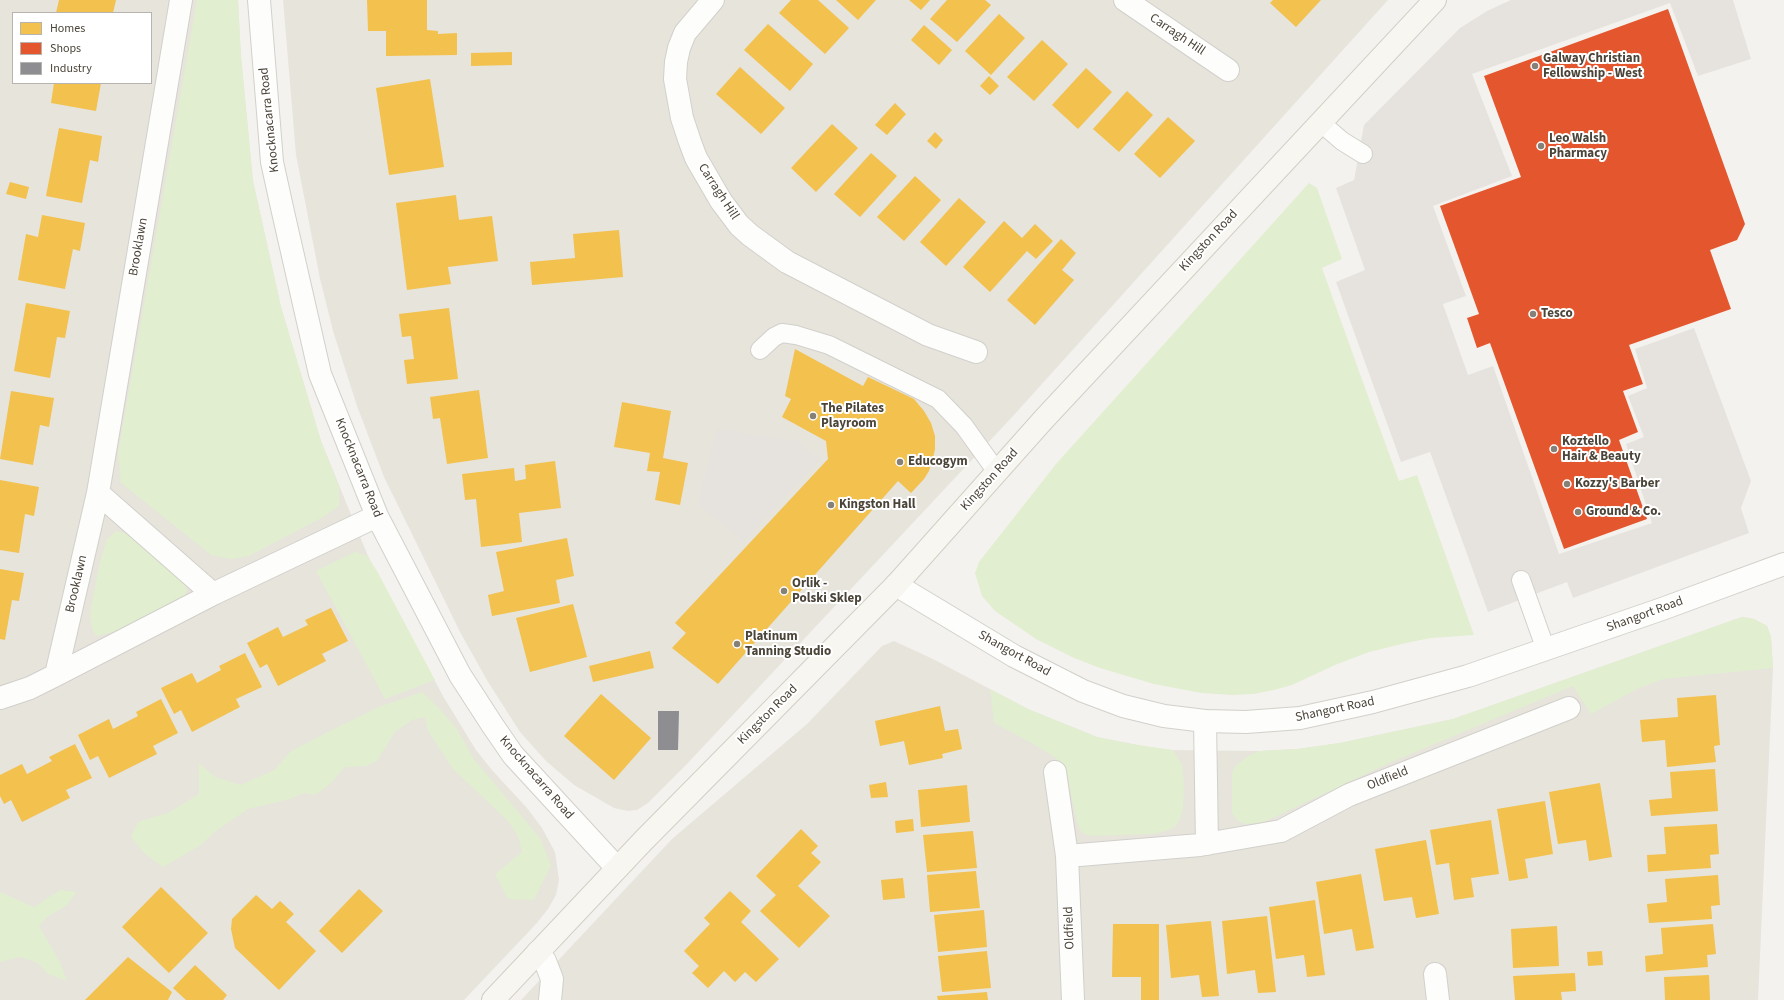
<!DOCTYPE html>
<style>
body{margin:0}
#map{position:relative;width:1784px;height:1000px;overflow:hidden;background:#f4f2ee;font-family:"Source Sans 3",sans-serif}
canvas{display:block}
.legend{position:absolute;left:12px;top:12px;width:140px;height:72px;box-sizing:border-box;background:#fff;border:1px solid #b7b4b0;margin:0;padding:5px 7px;list-style:none;font-size:12px;color:#4b4439}
.legend li{display:flex;align-items:center;gap:8px;height:20px}
.legend b{width:20px;border:1px solid #b7b4b0}
</style>
<div id="map">
<canvas width="1784" height="1000"></canvas>
<ul class="legend">
<li><b style="height:11px;background:#f2c14e"></b>Homes</li>
<li><b style="height:11px;background:#e4572e"></b>Shops</li>
<li><b style="height:11px;background:#8d8d92"></b>Industry</li>
</ul>
</div>
<script>
const g = document.querySelector('canvas').getContext('2d');
g.lineJoin = 'round';
function fillPath(path, color) { g.fillStyle = color; g.fill(path, 'evenodd'); }
const toPath = rows => new Path2D(rows.map(r => 'M' + r).join(''));
function stroke(path, color, width, dash) { g.strokeStyle = color; g.lineWidth = width; g.lineCap = dash ? 'butt' : 'round'; g.setLineDash(dash || []); g.stroke(path); }
function write(font, color, halo, rows, align = 'center') {
  g.font = font + ' "Source Sans 3",sans-serif'; g.lineWidth = 4; g.setLineDash([]); g.textBaseline = 'middle'; g.strokeStyle = halo; g.fillStyle = color; for (const [text, x, y, turn = 0] of rows) {
    g.save(); g.translate(x, y); g.rotate((+turn || 0) * Math.PI / 180); g.textAlign = isNaN(turn) ? turn : align; if (halo) g.strokeText(text, 0, 0); g.fillText(text, 0, 0); g.restore();
  }
}
fillPath(toPath([
 [0,0,238,0,241,56,253,181,281,307,321,441,368,556,443,696,476,750,492,770,527,808,542,828,555,852,559,880,556,895,548,909,536,924,464,1000,0,1000],
 [13,13,151,13,151,83,13,83],
 [283,0,1388,0,1014,415,686,765,648,803,637,810,628,811,614,808,574,785,546,761,520,732,488,682,460,632,384,477,357,406,333,331,320,279,296,155],
 [1742,617,1754,619,1767,626,1771,637,1773,668,1758,1000,521,1000,672,839,807,724,882,646,894,641,933,659,1028,709,1097,737,1164,750,1259,751,1297,749,1340,743,1453,719]
]), '#e7e4dc');
fillPath(toPath([
 [197,0,238,0,241,56,253,181,281,307,321,441,339,487,339,506,325,516,249,556,230,559,211,555,121,483,118,454],
 [1309,183,1317,188,1342,259,1322,268,1360,374,1399,481,1417,475,1474,635,1431,638,1406,643,1369,652,1335,665,1292,685,1274,690,1254,694,1233,695,1201,693,1154,684,1100,668,1074,658,1036,639,995,611,982,596,975,573,979,562,1056,464],
 [116,531,128,534,183,581,187,590,184,598,114,632,96,636,92,628,90,613,100,562,107,539],
 [355,552,367,556,377,571,435,680,385,699,316,571],
 [1742,617,1754,619,1767,626,1771,637,1773,668,1663,679,1637,689,1591,714,1573,686,1389,763,1262,823,1246,824,1238,821,1232,813,1232,774,1234,767,1248,756,1259,751,1297,749,1340,743,1453,719],
 [990,689,1028,709,1097,737,1130,744,1173,750,1182,765,1184,785,1183,808,1180,819,1175,827,1166,831,1153,834,1092,836,1084,834,1080,830,1077,821,1065,768,1056,758,1030,742,994,723],
 [422,692,439,708,457,729,473,758,540,838,551,865,534,900,508,899,495,874,522,852,518,836,508,821,453,769,428,731,425,717,412,720,395,732,377,761,366,766,345,767,329,785,315,795,304,793,290,799,248,809,217,830,201,845,163,867,145,854,131,837,138,822,168,813,199,794,199,763,215,777,241,785,274,770,291,751,336,728,379,707],
 [60,890,77,892,67,905,47,917,39,926,60,962,67,981,48,974,38,963,20,957,0,962,0,892,34,907]
]), '#e1eecf');
fillPath(toPath([
 [1511,0,1733,0,1751,59,1698,76,1670,3,1472,74,1512,176,1433,206,1466,296,1443,304,1468,375,1493,366,1559,554,1652,523,1626,444,1644,437,1628,396,1647,388,1635,349,1694,328,1751,481,1741,508,1749,533,1573,598,1567,582,1488,612,1430,452,1401,462,1336,282,1365,270,1336,188,1354,180,1364,125,1460,28,1487,11],
 [717,429,797,441,820,460,743,541,698,504]
]), '#e6e3df');
fillPath(toPath([
 [59,0,116,0,113,13,56,13],
 [367,0,427,0,427,30,438,31,438,34,457,33,457,55,386,56,386,31,368,31],
 [791,0,818,0,849,28,825,54,779,13],
 [836,0,876,0,858,20],
 [909,0,930,0,921,10],
 [947,0,985,0,991,5,957,42,930,19],
 [1273,0,1321,0,1296,27,1270,3],
 [999,14,1025,38,991,75,965,51],
 [768,24,813,64,790,91,744,50],
 [924,25,952,50,939,65,911,40],
 [1042,40,1068,64,1034,101,1007,77],
 [512,52,512,65,471,66,471,53],
 [740,67,785,108,761,134,716,94],
 [1086,68,1112,92,1078,129,1052,105],
 [989,76,999,86,990,95,980,86],
 [430,79,444,167,389,175,376,88],
 [54,83,101,83,96,111,51,103],
 [1127,91,1153,115,1119,152,1093,129],
 [895,103,906,114,887,135,875,125],
 [1168,117,1195,141,1160,178,1134,154],
 [832,124,858,148,816,192,791,168],
 [59,128,102,136,98,162,90,160,82,203,46,196],
 [935,132,943,140,936,149,927,141],
 [871,153,897,176,860,217,834,194],
 [915,176,941,200,904,241,877,217],
 [10,182,29,187,26,199,6,194],
 [456,195,459,220,492,216,498,261,448,267,451,284,407,290,396,203],
 [959,198,986,222,946,266,920,242],
 [42,215,85,223,80,251,73,249,65,289,18,280,26,234,38,237],
 [1004,221,1022,238,1035,224,1053,241,1036,259,1027,251,990,292,963,267],
 [619,230,623,277,532,285,530,262,575,258,573,234],
 [1061,239,1076,253,1062,270,1074,280,1035,325,1007,300],
 [26,303,70,311,65,338,57,337,50,378,14,371],
 [449,308,458,379,407,384,404,360,414,359,411,336,402,337,399,314],
 [795,349,863,386,868,377,914,399,924,411,931,423,935,436,935,449,933,458,929,471,924,479,911,493,898,481,718,684,672,648,686,633,675,623,828,459,826,441,782,417,791,399,785,396],
 [479,390,488,458,447,464,440,418,433,419,430,397],
 [11,391,54,398,49,427,40,425,33,465,0,459],
 [622,402,671,411,663,458,688,463,680,505,655,500,660,472,647,471,650,453,614,447],
 [555,461,561,508,519,513,522,542,481,547,476,499,465,500,462,474,514,468,515,481,526,479,525,465],
 [0,480,39,487,34,516,25,514,19,553,0,550],
 [567,538,574,576,556,580,560,603,492,616,488,595,504,591,496,552],
 [0,569,24,573,19,601,12,600,5,640,0,639],
 [573,604,587,657,530,672,516,618],
 [331,608,348,641,322,654,326,661,278,686,267,664,260,668,247,643,278,627,283,637,308,625,305,620],
 [650,651,654,668,593,682,589,666],
 [245,653,262,687,236,699,240,707,192,732,181,710,174,714,161,688,192,673,197,683,221,670,219,666],
 [601,694,651,738,614,780,564,736],
 [1716,695,1720,745,1714,746,1716,762,1667,767,1665,740,1642,742,1640,720,1678,717,1677,698],
 [161,699,178,733,153,746,157,754,109,778,98,756,90,760,78,735,109,719,113,729,138,716,136,712],
 [940,706,945,731,958,729,962,749,942,754,943,758,909,765,904,741,880,746,875,721],
 [75,744,92,778,66,790,70,798,22,822,11,800,4,804,0,796,0,775,22,764,27,774,52,761,49,757],
 [1715,769,1718,811,1651,816,1649,800,1672,798,1670,772],
 [886,782,888,797,871,798,869,785],
 [1600,783,1612,857,1589,861,1586,840,1558,844,1549,792],
 [967,785,970,822,921,827,918,790],
 [1545,801,1553,854,1525,859,1528,878,1509,881,1497,809],
 [913,819,914,831,896,833,895,821],
 [1491,820,1499,874,1471,878,1474,897,1454,900,1449,863,1436,865,1430,830],
 [1717,824,1719,854,1710,855,1711,868,1648,872,1647,855,1666,854,1664,827],
 [801,829,818,846,811,853,821,862,798,886,830,916,799,948,760,911,776,895,756,876],
 [973,831,977,868,927,872,923,835],
 [1426,840,1439,914,1416,918,1412,897,1384,901,1375,849],
 [976,871,980,908,930,912,927,875],
 [1361,874,1374,948,1356,951,1352,929,1324,934,1316,882],
 [1718,875,1720,905,1711,906,1712,919,1649,923,1647,904,1667,902,1665,879],
 [903,878,905,898,883,900,881,880],
 [161,887,208,933,169,973,122,927],
 [359,889,383,911,342,953,319,931],
 [730,891,751,911,741,922,779,959,756,982,745,972,735,982,724,971,708,988,692,973,699,966,684,951,710,924,704,918],
 [256,895,272,909,280,901,294,914,286,922,316,951,279,990,235,948,231,929,232,919],
 [1315,900,1325,975,1307,977,1304,955,1276,959,1269,907],
 [984,910,987,947,938,952,934,915],
 [1267,916,1276,992,1258,993,1255,970,1227,974,1222,921],
 [1211,921,1219,996,1202,997,1199,975,1171,978,1166,925],
 [1113,924,1159,924,1159,1000,1141,1000,1141,977,1112,977],
 [1713,924,1716,954,1707,955,1708,967,1646,972,1645,956,1663,954,1661,928],
 [1557,926,1559,966,1513,968,1511,929],
 [987,951,991,988,942,992,938,956],
 [1602,951,1603,965,1588,966,1587,952],
 [128,957,172,992,168,1000,85,1000],
 [195,965,227,995,223,1000,186,1000,173,988],
 [1575,973,1576,991,1561,992,1562,1000,1515,1000,1513,976],
 [1709,975,1710,1000,1665,1000,1664,977],
 [987,992,988,1000,938,1000,937,996]
]), '#f2c14e');
fillPath(toPath([
 [1668,9,1745,224,1737,240,1710,250,1731,309,1629,345,1643,384,1623,391,1638,432,1619,440,1647,519,1564,549,1490,343,1477,348,1467,318,1479,314,1440,206,1521,177,1484,76]
]), '#e4572e');
fillPath(toPath([
 [658,711,679,711,678,750,658,750]
]), '#8d8d92');
const service = toPath([
 [1320,122,1342,141,1363,154],
 [760,350,774,337,782,333,796,335,829,345,938,399,964,426,997,472],
 [1521,580,1546,650]
]);
const minor = toPath([
 [259,0,272,162,283,212,320,374,377,516,460,675,493,726,513,755,617,868],
 [713,0,685,33,679,48,676,62,675,79,682,118,690,142,696,158,721,201,739,225,750,235,787,262,928,335,976,352],
 [1125,0,1228,70],
 [98,493,213,594],
 [56,675,98,493,181,0],
 [0,698,30,688,56,675,213,594,377,516],
 [1205,721,1207,844],
 [1055,772,1067,856,1073,1000],
 [1067,856,1200,845,1281,831,1349,795,1569,708],
 [538,952,545,961,552,979,550,1000],
 [1435,974,1438,1000]
]);
const tertiary = toPath([
 [896,585,1014,656,1083,691,1123,706,1164,716,1205,721,1246,722,1300,718,1373,702,1468,676,1662,609,1784,564]
]);
const secondary = toPath([
 [493,1000,644,840,896,585,1044,419,1435,0]
]);
stroke(service, '#d2d0cb', 20);
stroke(minor, '#d2d0cb', 24);
stroke(tertiary, '#d2d0cb', 24);
stroke(secondary, '#d3cfc5', 24);
stroke(service, '#fdfdfc', 18);
stroke(minor, '#fdfdfc', 22);
stroke(tertiary, '#fdfdfc', 22);
stroke(secondary, '#f7f6f1', 22);
for (const [x, y, r, color] of [
 [1535,66,4,"#868178"],
 [1541,146,4,"#868178"],
 [1533,314,4,"#868178"],
 [813,416,4,"#868178"],
 [1554,449,4,"#868178"],
 [900,462,4,"#868178"],
 [1567,484,4,"#868178"],
 [831,505,4,"#868178"],
 [1578,512,4,"#868178"],
 [784,591,4,"#868178"],
 [737,644,4,"#868178"]
]) { const dot = new Path2D(); dot.arc(x, y, r, 0, 2 * Math.PI); g.fillStyle = color; g.fill(dot); stroke(dot, '#fff', 1.5); }
write('13px', '#4b4439', '#fff', [
 ["Carragh Hill",1177,35,34],
 ["Knocknacarra Road",270,120,-96],
 ["Carragh Hill",718,192,57],
 ["Kingston Road",1209,241,-47],
 ["Brooklawn",139,247,-80],
 ["Knocknacarra Road",358,468,68],
 ["Kingston Road",990,480,-48],
 ["Brooklawn",77,584,-77],
 ["Shangort Road",1645,615,-20],
 ["Shangort Road",1014,654,29],
 ["Shangort Road",1335,710,-12],
 ["Kingston Road",768,715,-45],
 ["Knocknacarra Road",536,778,49],
 ["Oldfield",1388,779,-22],
 ["Oldfield",1070,928,-92]
]);
write('bold 13px', '#4b4439', '#fff', [
 ["Galway Christian",1543,59],
 ["Fellowship - West",1543,74],
 ["Leo Walsh",1549,139],
 ["Pharmacy",1549,154],
 ["Tesco",1541,314],
 ["The Pilates",821,409],
 ["Playroom",821,424],
 ["Koztello",1562,442],
 ["Hair & Beauty",1562,457],
 ["Educogym",908,462],
 ["Kozzy's Barber",1575,484],
 ["Kingston Hall",839,505],
 ["Ground & Co.",1586,512],
 ["Orlik -",792,584],
 ["Polski Sklep",792,599],
 ["Platinum",745,637],
 ["Tanning Studio",745,652]
], 'left');
</script>
